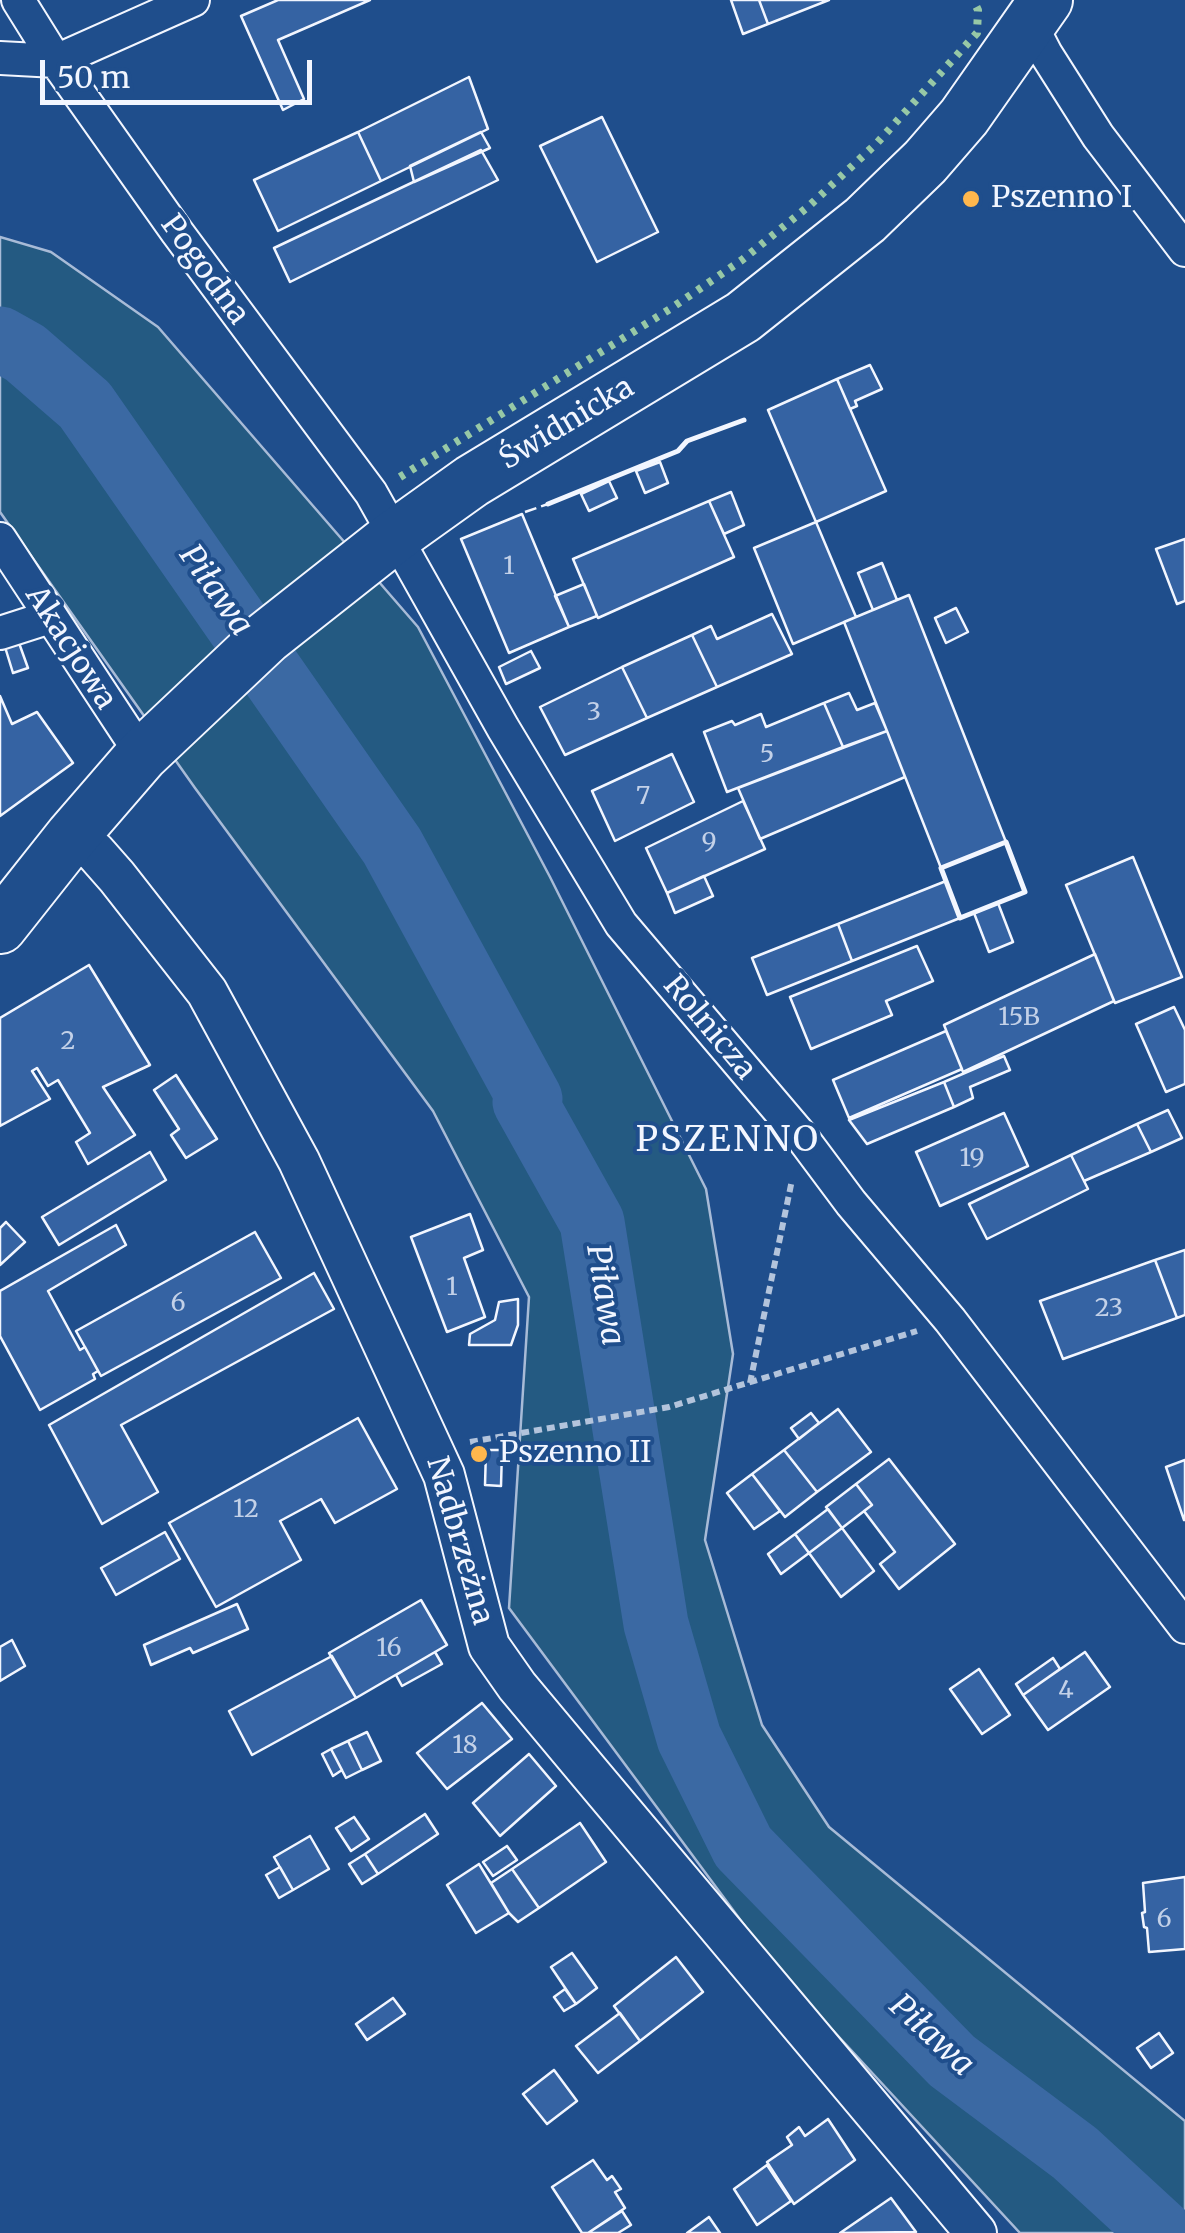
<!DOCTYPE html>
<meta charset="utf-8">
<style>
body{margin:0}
#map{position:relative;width:1185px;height:2233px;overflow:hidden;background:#1f4e8c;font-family:Merriweather,serif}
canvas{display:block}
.scale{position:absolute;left:40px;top:60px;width:272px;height:45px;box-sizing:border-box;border:5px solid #f2f6ff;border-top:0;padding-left:12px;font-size:30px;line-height:35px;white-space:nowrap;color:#f2f6ff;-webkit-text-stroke:8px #1f4e8c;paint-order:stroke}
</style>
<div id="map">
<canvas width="1185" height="2233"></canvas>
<div class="scale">50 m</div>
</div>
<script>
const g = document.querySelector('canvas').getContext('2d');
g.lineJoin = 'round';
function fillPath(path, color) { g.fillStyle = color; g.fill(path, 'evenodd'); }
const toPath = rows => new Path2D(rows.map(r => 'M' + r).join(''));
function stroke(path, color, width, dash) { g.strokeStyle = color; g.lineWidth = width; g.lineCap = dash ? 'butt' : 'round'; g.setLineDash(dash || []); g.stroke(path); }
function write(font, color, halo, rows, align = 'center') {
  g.font = font + ' Merriweather,serif'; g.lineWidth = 8; g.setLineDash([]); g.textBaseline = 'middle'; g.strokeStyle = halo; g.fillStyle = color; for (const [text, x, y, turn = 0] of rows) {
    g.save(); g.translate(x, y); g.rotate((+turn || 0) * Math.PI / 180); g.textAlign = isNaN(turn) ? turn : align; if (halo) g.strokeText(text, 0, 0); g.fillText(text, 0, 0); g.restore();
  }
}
const green = toPath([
 [0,237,51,252,158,327,418,627,550,877,706,1189,733,1354,705,1540,762,1725,829,1827,1185,2121,1185,2233,1020,2233,779,1972,509,1608,529,1297,433,1111,195,788,0,512,0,237]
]);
fillPath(green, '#245a82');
stroke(green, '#a8bbd7', 2.5);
stroke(toPath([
 [0,339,25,353,85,405,392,846,530,1099,525,1102,592,1222,656,1624,689,1738,743,1847,952,2061,1075,2153,1162,2233]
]), '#3b69a3', 65);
const building = toPath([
 [278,0,370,0,278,40,304,99,283,110,241,16,278,0],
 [731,0,759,0,768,24,743,34,731,0],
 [759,0,829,0,768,24,759,0],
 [469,77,488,129,381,181,358,132,469,77],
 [602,117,658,232,597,262,540,146,602,117],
 [358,132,381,181,278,231,254,180,358,132],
 [481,132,490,148,414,182,410,166,481,132],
 [481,150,498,180,290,282,274,248,481,150],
 [870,365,882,389,855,401,857,406,850,409,837,379,870,365],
 [837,379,886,491,816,522,768,410,837,379],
 [660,462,668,483,645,493,636,471,660,462],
 [609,481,617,498,589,511,581,494,609,481],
 [731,492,744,525,724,534,709,501,731,492],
 [709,501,734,557,598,618,573,559,709,501],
 [522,514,569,627,509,653,461,539,522,514],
 [816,522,856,617,793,644,754,548,816,522],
 [1185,539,1185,601,1177,604,1156,549,1185,539],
 [882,563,897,600,873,610,858,573,882,563],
 [584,584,597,616,569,627,555,596,584,584],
 [909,595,1006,842,941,868,844,622,909,595],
 [956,608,968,632,946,643,935,618,956,608],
 [772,614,792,654,717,687,692,635,711,626,717,639,772,614],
 [692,635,717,687,647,718,622,667,692,635],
 [19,643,28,668,13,673,5,647,19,643],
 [531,651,540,668,506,684,499,667,531,651],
 [622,667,647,718,565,755,540,707,622,667],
 [849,693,857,710,875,703,887,731,843,747,824,703,849,693],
 [0,696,12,724,37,712,73,763,0,816,0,696],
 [824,703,843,747,727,792,704,732,732,721,735,725,761,714,766,727,824,703],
 [887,731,905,777,760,839,738,788,887,731],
 [672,754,694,802,615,841,592,791,672,754],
 [743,801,765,849,667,893,646,848,743,801],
 [1133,857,1182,977,1115,1003,1066,885,1133,857],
 [704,876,713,896,675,913,667,893,704,876],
 [946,881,960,918,852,961,838,924,946,881],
 [998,903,1013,942,989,952,974,913,998,903],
 [838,924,852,961,767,995,752,958,838,924],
 [917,946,933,981,886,1001,892,1015,811,1049,790,997,917,946],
 [1095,954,1114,1001,963,1072,944,1025,1095,954],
 [89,965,150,1065,103,1087,135,1135,88,1164,76,1142,90,1133,58,1080,48,1086,37,1068,32,1071,50,1099,0,1126,0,1018,89,965],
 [1174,1007,1185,1030,1185,1084,1166,1092,1136,1024,1174,1007],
 [946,1031,962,1069,849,1118,833,1080,946,1031],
 [1004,1056,1010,1070,970,1087,973,1098,954,1107,944,1082,1004,1056],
 [176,1075,217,1139,186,1158,171,1135,179,1129,154,1090,176,1075],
 [944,1082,954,1107,867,1144,849,1120,944,1082],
 [1168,1110,1182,1138,1151,1152,1137,1124,1168,1110],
 [1004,1113,1028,1166,940,1206,916,1152,1004,1113],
 [1137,1124,1151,1152,1084,1181,1071,1155,1137,1124],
 [150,1152,166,1180,59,1245,42,1217,150,1152],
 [1071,1155,1088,1189,987,1239,969,1204,1071,1155],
 [470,1214,483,1250,464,1258,485,1317,447,1332,411,1237,470,1214],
 [6,1222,25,1242,0,1265,0,1228,6,1222],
 [116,1225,126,1245,48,1291,80,1350,85,1347,98,1371,93,1374,95,1379,40,1410,0,1336,0,1291,116,1225],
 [255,1232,281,1278,101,1376,76,1331,255,1232],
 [1185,1250,1185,1315,1177,1318,1155,1260,1185,1250],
 [1155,1260,1177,1318,1063,1359,1040,1301,1155,1260],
 [314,1273,334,1309,121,1425,158,1492,102,1524,49,1425,314,1273],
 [518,1299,518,1325,511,1345,469,1345,470,1334,495,1320,499,1302,518,1299],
 [838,1409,871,1452,817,1492,784,1450,838,1409],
 [811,1413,819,1423,799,1439,791,1428,811,1413],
 [358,1418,397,1489,335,1523,321,1499,280,1521,301,1560,216,1607,169,1523,358,1418],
 [486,1450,502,1450,501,1486,485,1485,486,1450],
 [784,1450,817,1492,785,1517,752,1474,784,1450],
 [889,1459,955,1544,899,1589,880,1564,895,1552,864,1511,872,1505,856,1484,889,1459],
 [1185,1460,1185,1520,1184,1520,1166,1467,1185,1460],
 [752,1474,780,1511,754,1529,727,1493,752,1474],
 [856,1484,872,1505,842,1528,826,1507,856,1484],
 [828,1509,842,1528,809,1553,795,1534,828,1509],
 [842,1528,874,1571,841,1597,809,1553,842,1528],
 [165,1532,180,1559,116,1595,101,1568,165,1532],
 [795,1534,809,1553,781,1574,768,1554,795,1534],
 [421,1600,447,1645,356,1698,329,1653,421,1600],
 [237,1604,248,1629,193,1653,190,1648,151,1665,144,1645,237,1604],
 [12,1640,25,1666,0,1681,0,1647,12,1640],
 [435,1652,442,1664,402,1686,396,1675,435,1652],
 [1085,1652,1110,1687,1048,1730,1023,1695,1085,1652],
 [332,1656,356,1698,252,1755,229,1711,332,1656],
 [1053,1658,1060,1669,1023,1695,1016,1684,1053,1658],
 [979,1669,1010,1715,982,1734,950,1689,979,1669],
 [482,1703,512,1739,447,1789,417,1753,482,1703],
 [367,1732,381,1761,362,1770,348,1741,367,1732],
 [348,1741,362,1770,346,1778,331,1749,348,1741],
 [331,1749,342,1770,333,1776,322,1754,331,1749],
 [529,1754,556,1786,500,1836,473,1803,529,1754],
 [425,1814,438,1834,378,1874,365,1854,425,1814],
 [354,1817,369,1839,351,1851,336,1828,354,1817],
 [580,1823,606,1862,539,1908,512,1869,580,1823],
 [310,1836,329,1869,293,1890,274,1857,310,1836],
 [507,1846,517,1860,493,1876,483,1862,507,1846],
 [365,1854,378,1874,362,1884,349,1864,365,1854],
 [479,1864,509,1913,476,1933,447,1885,479,1864],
 [280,1867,293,1890,279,1898,266,1875,280,1867],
 [512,1869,539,1908,518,1922,509,1913,491,1883,512,1869],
 [1185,1877,1185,1949,1149,1952,1147,1928,1144,1927,1142,1913,1145,1912,1143,1883,1185,1877],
 [572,1953,597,1988,576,2004,551,1967,572,1953],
 [676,1957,703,1992,640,2041,614,2006,676,1957],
 [565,1989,576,2004,564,2011,554,1997,565,1989],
 [393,1998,405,2014,367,2040,356,2024,393,1998],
 [620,2013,640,2041,598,2073,576,2046,620,2013],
 [1159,2033,1173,2053,1151,2068,1137,2048,1159,2033],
 [554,2070,577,2101,547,2124,523,2094,554,2070],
 [828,2119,855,2160,794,2204,767,2162,792,2145,787,2137,799,2127,805,2136,828,2119],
 [593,2160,607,2180,612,2176,621,2189,615,2192,625,2208,588,2233,582,2233,552,2187,593,2160],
 [767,2165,791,2201,757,2225,734,2189,767,2165],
 [891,2198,916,2232,840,2233,891,2198],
 [622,2211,631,2225,618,2233,588,2233,622,2211],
 [709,2217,720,2233,687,2233,709,2217]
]);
fillPath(building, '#3563a3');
stroke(building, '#f2f6ff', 2.5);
const minor = toPath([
 [18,0,56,61,177,232,371,493,503,728,621,924,801,1136,851,1203,950,1320,1185,1627],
 [1031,25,1046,54,1098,136,1185,250],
 [0,58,56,61,193,0],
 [0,539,142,755],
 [0,633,50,617]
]);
const tertiary = toPath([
 [72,836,95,852,117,877,207,992,299,1161,444,1475,489,1646,517,1686,588,1771,976,2233]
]);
const primary = toPath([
 [0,927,72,836,142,755,267,637,395,536,472,481,743,317,865,220,925,162,964,117,1046,0]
]);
stroke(minor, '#f2f6ff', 36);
stroke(tertiary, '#f2f6ff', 44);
stroke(primary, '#f2f6ff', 56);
stroke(toPath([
 [750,1383,792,1180],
 [470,1442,669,1407,917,1331]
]), '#b3c4dc', 6, [8, 5]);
stroke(minor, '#1f4e8c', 32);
stroke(tertiary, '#1f4e8c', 40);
stroke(primary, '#1f4e8c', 52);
stroke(toPath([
 [400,477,670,309,742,260,809,206,877,143,977,33,978,10,973,0]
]), '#97c8a6', 8, [5, 8]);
stroke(toPath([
 [525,512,548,504]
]), '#f2f6ff', 2.5, [12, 5]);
stroke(toPath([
 [548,504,678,451,687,441,744,420],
 [1006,842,1025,892,960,918,941,868,1006,842]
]), '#f2f6ff', 5);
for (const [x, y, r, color] of [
 [971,199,10,"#ffb74d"],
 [479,1454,10,"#ffb74d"]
]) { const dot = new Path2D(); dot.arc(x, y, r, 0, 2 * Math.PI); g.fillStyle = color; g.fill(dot); stroke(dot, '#1f4e8c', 4); }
write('25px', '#c3d1e8', null, [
 ["1",509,567],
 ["3",594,713],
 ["5",767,755],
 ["7",643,797],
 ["9",709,843],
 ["15B",1019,1018],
 ["2",68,1042],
 ["19",972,1159],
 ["1",452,1288],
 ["6",178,1304],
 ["23",1109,1309],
 ["12",246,1510],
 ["16",389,1649],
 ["4",1066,1691],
 ["18",465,1746],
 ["6",1164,1920]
]);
write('30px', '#f2f6ff', '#1f4e8c', [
 ["Pszenno I",991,199],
 ["Pszenno II",499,1454]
], 'left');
write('30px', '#f2f6ff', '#1f4e8c', [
 ["Pogodna",204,270,54],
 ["Świdnicka",567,424,-31],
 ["Akacjowa",70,648,57],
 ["Rolnicza",709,1028,50],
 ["Nadbrzeżna",459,1541,74]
]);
write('italic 32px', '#f2f6ff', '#1f4e8c', [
 ["Piława",215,591,55],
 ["Piława",604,1295,81],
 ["Piława",931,2036,43]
]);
g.letterSpacing = '2.5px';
write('35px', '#f2f6ff', '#1f4e8c', [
 ["PSZENNO",728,1141]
]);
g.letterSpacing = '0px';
</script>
